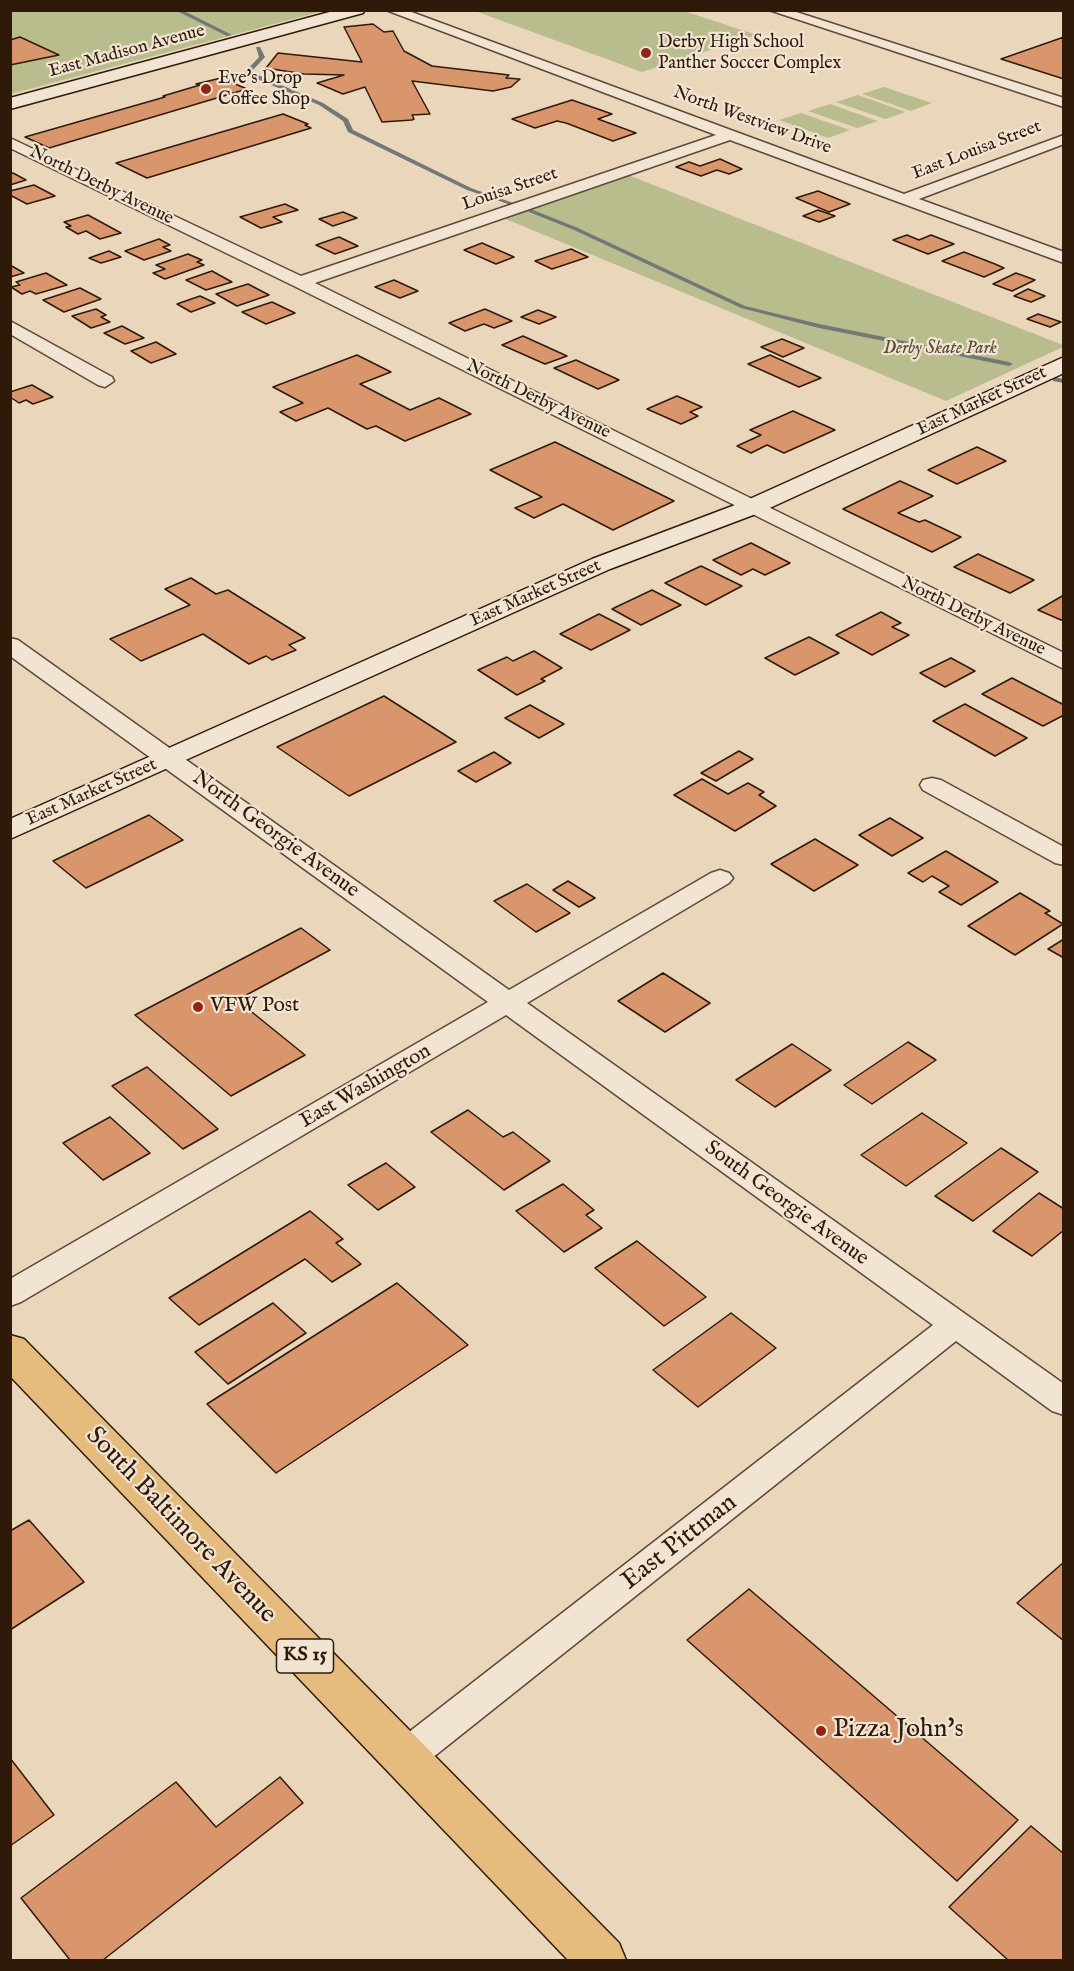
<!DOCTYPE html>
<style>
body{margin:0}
#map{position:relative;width:1074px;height:1971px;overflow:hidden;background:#ead6bb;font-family:"IM FELL English",serif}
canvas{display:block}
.frame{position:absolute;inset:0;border:12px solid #2f1a0a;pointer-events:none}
</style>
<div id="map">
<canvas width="1074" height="1971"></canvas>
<div class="frame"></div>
</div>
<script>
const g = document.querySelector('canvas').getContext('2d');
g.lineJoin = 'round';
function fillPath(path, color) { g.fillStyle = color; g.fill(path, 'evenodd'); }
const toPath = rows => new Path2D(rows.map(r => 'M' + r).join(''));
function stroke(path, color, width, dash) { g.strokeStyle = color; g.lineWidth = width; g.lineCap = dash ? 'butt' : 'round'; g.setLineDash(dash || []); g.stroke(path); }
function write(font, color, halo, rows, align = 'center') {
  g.font = font + ' "IM FELL English",serif'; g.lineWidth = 4.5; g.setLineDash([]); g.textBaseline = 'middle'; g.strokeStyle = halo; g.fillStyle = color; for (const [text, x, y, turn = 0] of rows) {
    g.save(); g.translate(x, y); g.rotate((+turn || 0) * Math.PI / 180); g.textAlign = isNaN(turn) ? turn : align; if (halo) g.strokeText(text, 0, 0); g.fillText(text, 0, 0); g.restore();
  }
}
fillPath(toPath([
 [11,11,323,11,11,94],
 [475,11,684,11,757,35,642,72],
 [884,87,932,103,911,111,862,94],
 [858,95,906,112,885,119,836,102],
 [830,104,878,121,857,128,808,111],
 [801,113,850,130,828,138,779,120],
 [628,175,1063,345,1063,347,946,401,503,218]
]), '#b9bd8e');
fillPath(toPath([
 [175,10,182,10,232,35,227,36,175,10],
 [256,47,260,47,265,57,251,72,323,103,348,119,353,130,471,188,516,204,511,205,467,190,348,132,343,121,319,105,245,74,245,72,259,57,256,47],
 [529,210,533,210,578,228,745,306,819,324,1009,362,1013,364,1009,366,819,328,741,308,574,230,529,212,529,210],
 [1053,377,1064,379,1064,383,1053,381,1053,377]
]), '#727875');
const building = toPath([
 [373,24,384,32,393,31,404,51,432,66,509,75,506,78,520,79,511,87,493,91,412,81,430,114,412,115,414,119,412,120,382,122,365,87,343,94,317,83,344,75,304,74,266,68,278,53,362,62,344,27,373,24],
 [20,37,59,55,10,65,10,40,20,37],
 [1064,37,1064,79,1001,59,1064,37],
 [221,78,247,89,49,148,25,137,165,97,163,96,200,85,196,84,221,78],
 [572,100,612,114,598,119,636,133,613,141,566,123,557,121,535,128,512,119,572,100],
 [283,114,308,124,305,125,311,128,147,178,116,163,283,114],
 [720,159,742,169,729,174,717,170,701,176,676,167,689,162,700,166,720,159],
 [13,173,26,180,10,185,10,174,13,173],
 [34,185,55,196,27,204,10,195,10,191,34,185],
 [818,191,850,204,829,212,796,198,818,191],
 [285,204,298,210,273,217,282,222,261,228,240,217,285,204],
 [818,210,835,216,819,222,803,216,818,210],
 [343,212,357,218,333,226,319,219,343,212],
 [88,215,121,233,100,239,86,231,78,234,66,227,71,226,64,222,88,215],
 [907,235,919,240,931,235,954,244,928,254,893,240,907,235],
 [339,237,358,246,335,254,316,245,339,237],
 [159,239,170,245,163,247,171,251,144,260,125,251,159,239],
 [482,243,514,257,496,264,464,250,482,243],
 [571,249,588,257,552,269,535,261,571,249],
 [109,251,121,257,101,263,89,258,109,251],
 [964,252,995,264,1004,268,984,277,942,261,964,252],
 [188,254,202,260,197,262,204,265,165,279,153,273,165,269,156,265,188,254],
 [10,265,24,273,10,277,10,265],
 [212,271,232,282,206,290,186,280,212,271],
 [46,273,67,285,36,294,30,291,22,294,11,287,20,285,16,282,46,273],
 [1016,273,1035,280,1012,291,993,284,1016,273],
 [394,280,418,291,400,298,375,287,394,280],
 [248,284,269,295,237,306,216,294,248,284],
 [80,288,101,299,64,312,43,300,80,288],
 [1028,289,1045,296,1031,302,1014,296,1028,289],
 [200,296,215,303,191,312,177,304,200,296],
 [272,302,295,313,266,324,242,312,272,302],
 [96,309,106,315,101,317,110,322,91,328,72,316,96,309],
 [485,309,512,321,494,328,484,324,465,331,449,323,485,309],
 [538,310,556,317,539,324,521,317,538,310],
 [1038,314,1061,322,1050,327,1027,319,1038,314],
 [122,326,144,338,125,344,104,333,122,326],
 [523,336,567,356,545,364,502,345,523,336],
 [782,339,804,348,783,357,761,347,782,339],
 [156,342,176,354,151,363,131,351,156,342],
 [357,355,391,372,360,384,410,410,439,398,471,414,405,441,376,426,367,429,328,408,296,421,280,412,303,403,273,387,357,355],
 [770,355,821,378,799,387,748,364,770,355],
 [576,360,619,380,598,389,554,368,576,360],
 [32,385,53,397,33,404,26,400,19,403,10,397,10,392,32,385],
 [677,396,702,407,690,412,698,416,681,424,647,409,677,396],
 [793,411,835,430,784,453,767,445,751,453,737,446,761,435,750,430,793,411],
 [555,442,674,501,613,530,563,504,534,518,515,508,542,497,490,470,555,442],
 [977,447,1006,461,957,484,928,470,977,447],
 [900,481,933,496,898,513,919,522,925,520,961,537,932,552,843,509,900,481],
 [751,543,790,563,765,575,753,569,741,575,713,560,751,543],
 [978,554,1034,580,1010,593,954,567,978,554],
 [701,566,742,586,706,605,665,583,701,566],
 [191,578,216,594,228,590,305,638,289,645,296,650,272,660,266,656,249,664,203,634,141,661,110,639,190,605,165,589,191,578],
 [652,590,681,605,641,625,612,609,652,590],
 [1064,595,1064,619,1061,620,1038,610,1064,595],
 [881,612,901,623,892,627,909,635,872,655,836,635,881,612],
 [599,614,630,630,591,650,560,634,599,614],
 [809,637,839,653,795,675,765,658,809,637],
 [534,651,562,668,541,679,545,681,517,695,478,670,507,657,513,661,534,651],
 [951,658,975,671,945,687,920,673,951,658],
 [1012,678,1064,705,1064,715,1043,726,982,694,1012,678],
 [384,696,456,742,349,796,277,747,384,696],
 [965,704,1027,738,995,756,933,721,965,704],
 [530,705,564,724,539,738,505,718,530,705],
 [739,751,753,759,716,781,701,773,739,751],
 [494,752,511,763,476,782,458,771,494,752],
 [702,779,728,794,748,783,764,792,759,795,776,806,735,831,674,795,702,779],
 [149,815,183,840,86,888,53,861,149,815],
 [890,818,923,838,892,856,859,835,890,818],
 [815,839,858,865,814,891,771,864,815,839],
 [946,851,998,882,961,905,939,892,949,886,932,876,923,882,908,873,946,851],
 [568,881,595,898,579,907,553,890,568,881],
 [527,884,570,913,536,932,494,901,527,884],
 [1020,893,1050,911,1045,913,1063,924,1015,955,968,926,1020,893],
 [301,928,330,950,237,1000,305,1055,231,1096,135,1015,301,928],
 [1064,939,1064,958,1048,949,1064,939],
 [663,973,710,1003,665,1032,618,1001,663,973],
 [908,1042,936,1060,872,1104,844,1085,908,1042],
 [792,1044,831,1070,775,1107,736,1080,792,1044],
 [147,1067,218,1129,183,1149,112,1086,147,1067],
 [468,1110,503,1137,513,1132,550,1161,504,1190,431,1132,468,1110],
 [922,1113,967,1143,906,1186,861,1155,922,1113],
 [110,1117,150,1153,103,1180,63,1143,110,1117],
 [1001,1148,1038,1172,973,1221,935,1196,1001,1148],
 [386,1163,415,1187,378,1210,348,1185,386,1163],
 [563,1184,594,1210,586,1215,602,1228,564,1252,516,1211,563,1184],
 [1039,1193,1064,1209,1064,1230,1032,1256,993,1231,1039,1193],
 [310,1211,343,1239,336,1243,361,1264,332,1282,305,1259,199,1325,169,1298,310,1211],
 [637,1241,706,1297,664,1326,595,1268,637,1241],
 [397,1283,468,1345,276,1473,207,1404,397,1283],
 [273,1303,306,1333,228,1384,195,1352,273,1303],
 [731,1313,776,1348,698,1407,653,1370,731,1313],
 [29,1520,84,1582,10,1630,10,1531,29,1520],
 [1064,1562,1064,1641,1017,1603,1064,1562],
 [749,1589,1018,1820,957,1881,687,1640,749,1589],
 [10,1758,54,1815,10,1846,10,1758],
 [280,1777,303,1803,103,1960,70,1960,21,1898,176,1782,216,1827,280,1777],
 [1031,1826,1064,1854,1064,1960,1008,1960,949,1907,1031,1826]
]);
fillPath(building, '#d9966d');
stroke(building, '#2f1a0a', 1.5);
const street = toPath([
 [386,10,406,10,904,194,1064,135,1064,144,919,199,1064,252,1064,263,730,140,315,283,1064,653,1064,669,294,286,10,148,10,138,301,276,716,135,386,10],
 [769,10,790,10,1064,98,1064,107,769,10],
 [10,321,112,377,114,381,105,387,98,385,10,334,10,321],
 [10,638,18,640,509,990,711,873,720,870,729,873,733,878,729,883,527,1003,1064,1384,1064,1415,1052,1411,956,1341,417,1770,404,1775,391,1770,385,1758,391,1746,933,1325,506,1015,21,1302,10,1306,10,1279,488,1002,10,656,10,638],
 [932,778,941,780,1064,847,1064,865,1055,863,923,790,920,785,923,780,932,778]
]);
const secondary = toPath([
 [337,10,365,10,363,13,10,109,10,98,337,10],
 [1064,357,1064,373,761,512,610,569,10,839,10,819,592,559,743,502,1064,357]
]);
const primary = toPath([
 [10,1335,24,1339,619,1943,626,1960,568,1960,10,1376,10,1335]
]);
stroke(street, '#5e4936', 3);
stroke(secondary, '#2f1a0a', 3);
stroke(primary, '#2f1a0a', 3);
fillPath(street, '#f1e4d3');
fillPath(secondary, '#f1e4d3');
fillPath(primary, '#e5bb7e');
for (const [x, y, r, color] of [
 [646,53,6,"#8f2418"],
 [206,89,6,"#8f2418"],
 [198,1007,6,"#8f2418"],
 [821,1731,6,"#8f2418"]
]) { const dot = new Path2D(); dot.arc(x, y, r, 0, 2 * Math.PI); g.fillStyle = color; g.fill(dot); stroke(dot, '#f1e4d3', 2); }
write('18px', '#2f1a0a', '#f1e4d3', [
 ["Derby High School",658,43],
 ["Panther Soccer Complex",658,64],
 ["Eve's Drop",218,79],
 ["Coffee Shop",218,100]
], 'left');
write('18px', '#2f1a0a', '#f1e4d3', [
 ["East Madison Avenue",127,52,-15],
 ["North Westview Drive",752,121,20],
 ["East Louisa Street",977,151,-21],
 ["North Derby Avenue",101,186,26],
 ["Louisa Street",510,190,-19],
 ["North Derby Avenue",538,400,26],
 ["East Market Street",982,402,-25],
 ["East Market Street",536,594,-24],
 ["North Derby Avenue",973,617,26],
 ["East Market Street",92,793,-24]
]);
write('italic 18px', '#584b32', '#f1e4d3', [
 ["Derby Skate Park",940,349]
]);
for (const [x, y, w] of [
 [305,1656,57]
]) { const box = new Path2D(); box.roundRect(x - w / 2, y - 17, w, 34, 4.5); g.fillStyle = '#f1e4d3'; g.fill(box); stroke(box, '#2f1a0a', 1.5); }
write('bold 20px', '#2f1a0a', null, [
 ["KS 15",305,1656]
]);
write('21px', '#2f1a0a', '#f1e4d3', [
 ["North Georgie Avenue",275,835,36],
 ["East Washington",366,1087,-30],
 ["South Georgie Avenue",786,1204,36]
]);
write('21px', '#2f1a0a', '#f1e4d3', [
 ["VFW Post",210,1007]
], 'left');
write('26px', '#2f1a0a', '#f1e4d3', [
 ["South Baltimore Avenue",180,1526,46],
 ["East Pittman",680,1543,-38]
]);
write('26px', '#2f1a0a', '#f1e4d3', [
 ["Pizza John's",833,1731]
], 'left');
</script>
